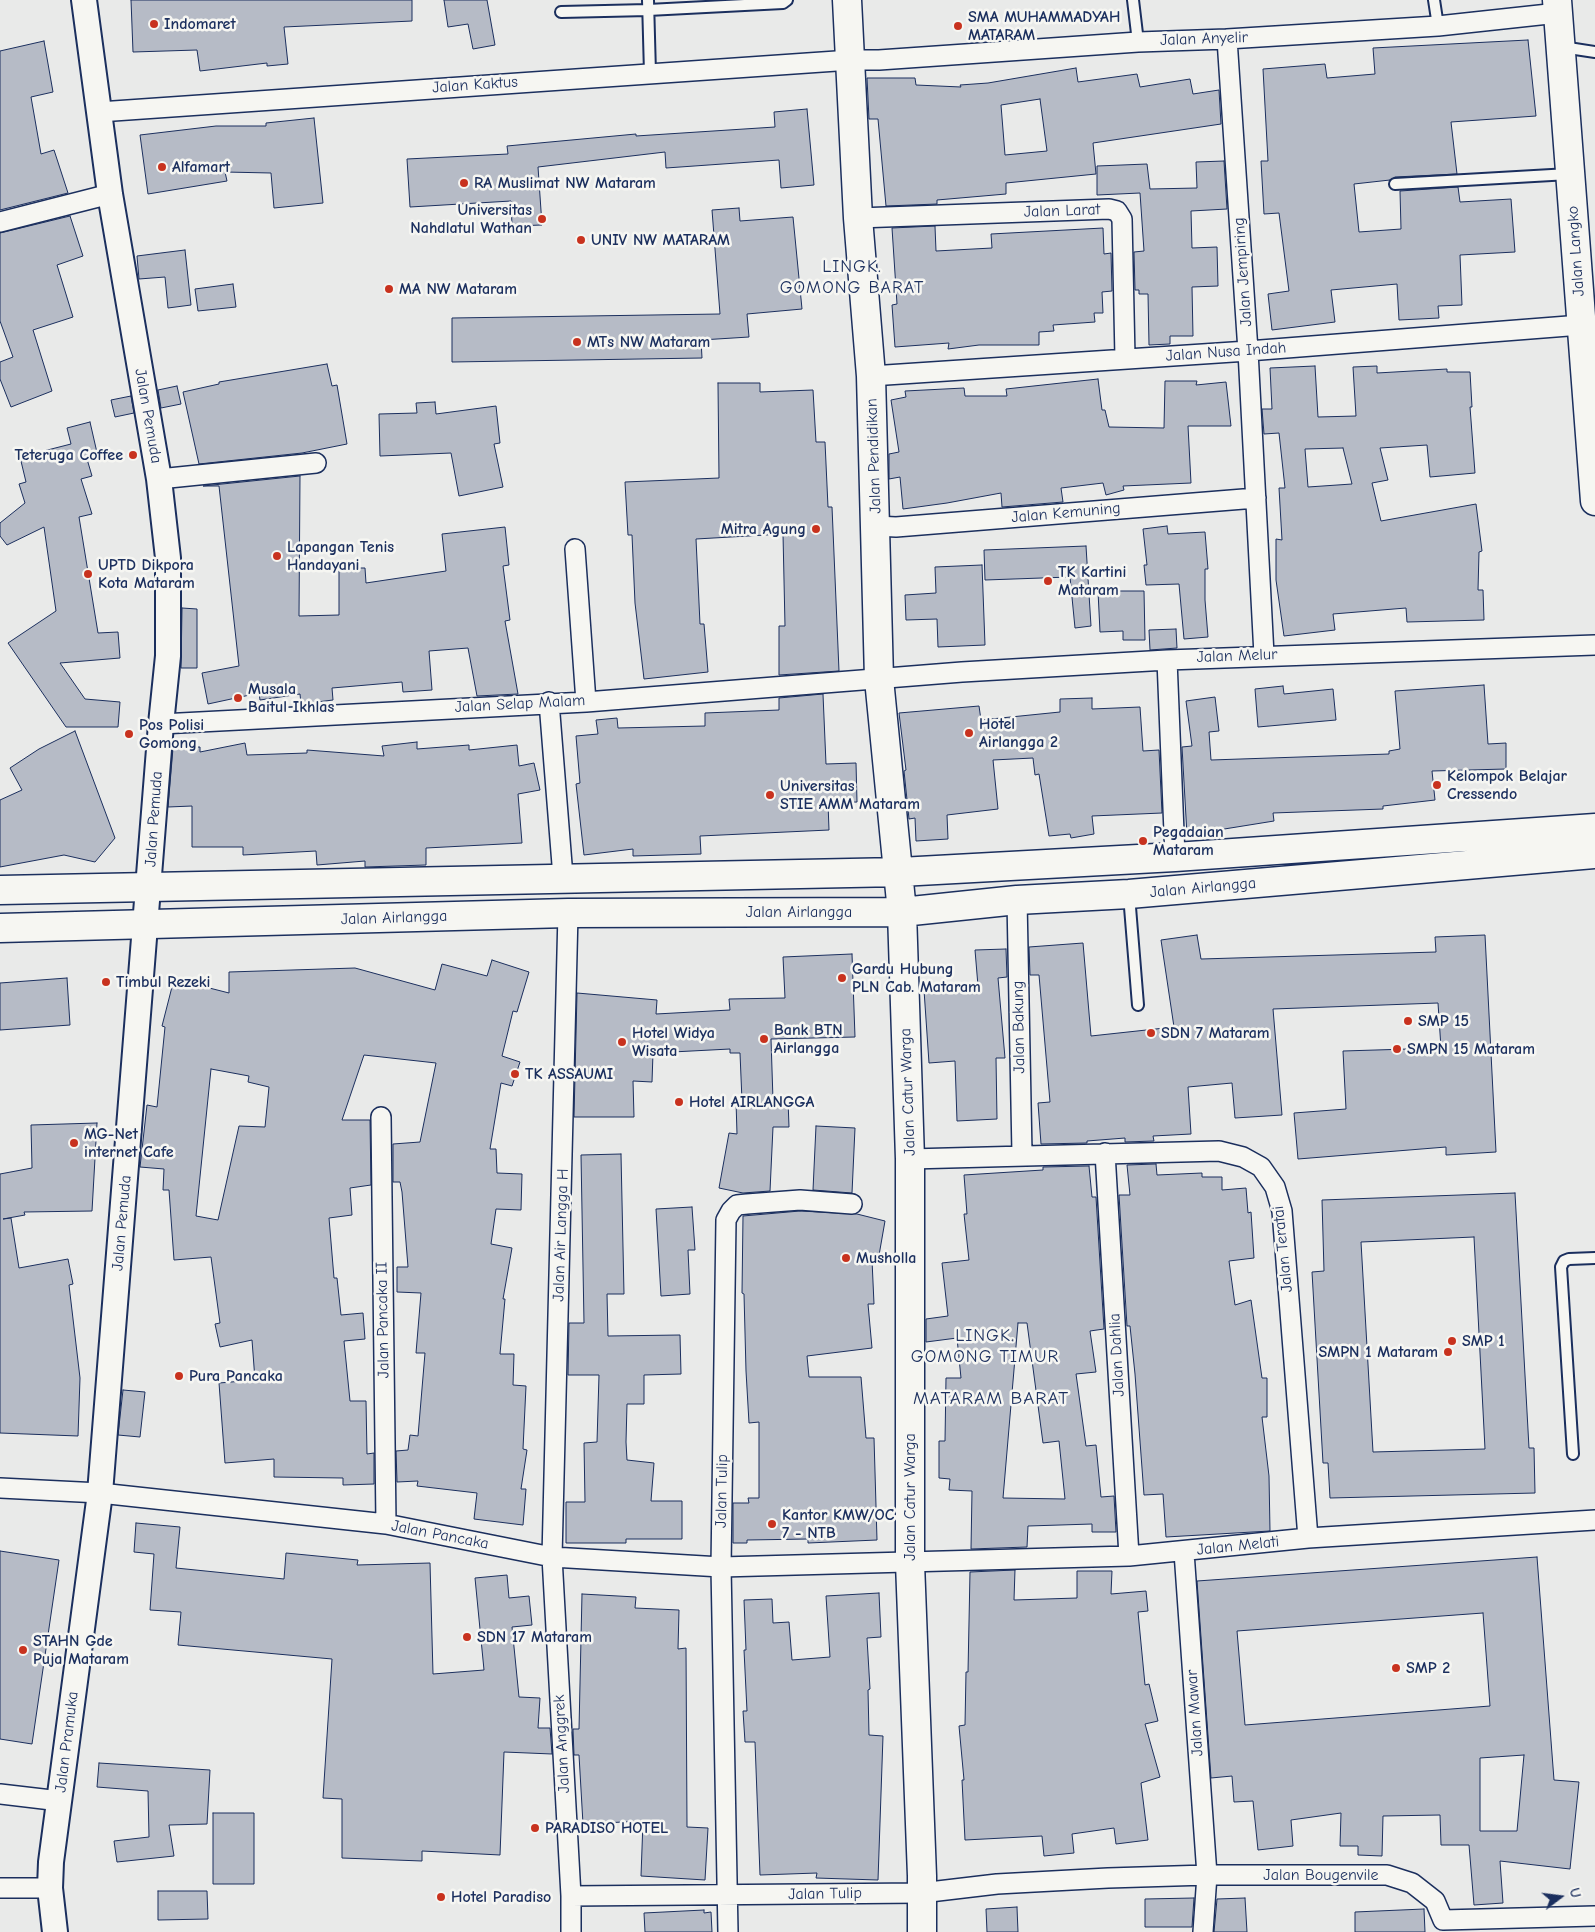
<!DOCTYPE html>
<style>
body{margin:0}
#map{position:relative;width:1595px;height:1932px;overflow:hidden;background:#e9eae9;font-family:"Comic Neue",sans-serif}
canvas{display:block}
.north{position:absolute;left:1535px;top:1872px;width:50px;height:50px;-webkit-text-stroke:4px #f6f6f2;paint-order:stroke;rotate:75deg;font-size:14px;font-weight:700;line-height:20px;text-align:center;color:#1b2f5e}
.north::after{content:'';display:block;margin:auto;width:18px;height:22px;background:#1b2f5e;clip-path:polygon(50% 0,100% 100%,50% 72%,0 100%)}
</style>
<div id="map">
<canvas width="1595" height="1932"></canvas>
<div class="north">U</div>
</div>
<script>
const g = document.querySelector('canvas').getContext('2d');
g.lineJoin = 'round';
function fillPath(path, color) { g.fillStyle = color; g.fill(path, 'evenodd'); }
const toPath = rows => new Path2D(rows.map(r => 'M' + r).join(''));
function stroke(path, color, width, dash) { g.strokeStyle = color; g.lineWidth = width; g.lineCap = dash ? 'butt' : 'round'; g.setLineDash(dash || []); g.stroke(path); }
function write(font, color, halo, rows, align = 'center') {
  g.font = font + ' "Comic Neue",sans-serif'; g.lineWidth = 5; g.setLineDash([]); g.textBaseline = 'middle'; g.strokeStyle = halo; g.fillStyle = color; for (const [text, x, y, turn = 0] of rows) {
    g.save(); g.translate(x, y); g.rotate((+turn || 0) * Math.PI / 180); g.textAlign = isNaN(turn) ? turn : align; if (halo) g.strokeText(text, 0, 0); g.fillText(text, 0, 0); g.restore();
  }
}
const building = toPath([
 [131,0,412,0,412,21,284,27,288,64,267,66,267,63,200,71,197,50,133,52,131,0],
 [444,0,487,0,495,45,473,49,468,24,448,27,444,0],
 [1528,40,1536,116,1451,122,1457,174,1395,177,1390,180,1354,184,1359,232,1401,229,1400,191,1458,187,1460,202,1511,199,1515,252,1460,255,1462,305,1438,306,1439,318,1399,320,1397,284,1331,290,1335,322,1272,330,1268,294,1289,291,1279,213,1264,214,1261,161,1268,161,1263,69,1325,64,1327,78,1375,74,1373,48,1528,40],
 [44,41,53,92,31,97,41,154,54,150,68,193,0,210,0,51,44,41],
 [1076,68,1078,82,1137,74,1140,87,1190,79,1193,94,1219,90,1221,124,1093,143,1096,174,1006,183,1006,194,937,200,937,204,886,206,878,119,869,119,867,78,915,78,916,85,961,87,960,85,988,83,1076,68],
 [1040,99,1047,151,1005,155,1001,105,1040,99],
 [807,109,814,185,781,188,779,160,666,168,665,152,538,167,542,225,512,226,511,201,410,207,407,159,508,154,507,146,636,134,636,136,775,127,774,112,807,109],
 [314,118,323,203,274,208,271,173,225,172,227,181,148,194,140,135,216,126,266,126,266,123,314,118],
 [1224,161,1227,209,1191,211,1192,248,1217,247,1218,286,1192,287,1193,336,1170,336,1170,344,1149,345,1148,294,1139,294,1139,290,1135,290,1134,252,1144,251,1140,193,1097,195,1097,166,1147,164,1150,189,1197,188,1196,162,1224,161],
 [739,208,740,221,793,217,802,309,747,314,749,337,701,340,702,358,452,362,452,318,720,314,712,210,739,208],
 [70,216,83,256,57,265,73,317,33,330,52,391,11,407,0,379,0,362,13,357,0,321,0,233,70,216],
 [935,226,936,251,992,248,991,234,1103,228,1104,254,1111,253,1112,291,1102,292,1103,313,1094,313,1095,322,1053,325,1054,331,1039,332,1039,345,979,345,948,349,949,343,895,347,892,305,897,304,892,228,935,226],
 [185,250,191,305,168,308,165,277,139,279,137,256,185,250],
 [233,284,236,307,198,311,195,289,233,284],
 [327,364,332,386,337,385,347,444,302,453,199,464,183,392,219,384,219,382,327,364],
 [1315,366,1318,417,1356,416,1353,367,1377,366,1377,373,1447,369,1447,372,1470,372,1472,407,1470,407,1475,473,1430,477,1427,445,1380,448,1388,480,1372,483,1381,521,1476,504,1482,551,1479,552,1478,590,1483,590,1484,620,1407,622,1406,608,1333,614,1335,630,1284,636,1276,580,1276,539,1282,540,1279,488,1285,488,1279,433,1264,434,1262,409,1272,409,1270,368,1315,366],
 [1343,448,1352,484,1308,487,1305,449,1343,448],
 [1098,379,1102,410,1105,410,1109,427,1164,428,1165,381,1197,381,1196,385,1226,382,1231,426,1188,426,1191,483,1123,486,1124,490,1106,495,1103,483,1061,488,1063,502,1002,507,1001,493,947,503,903,509,900,477,889,479,889,454,899,452,891,400,906,397,905,391,964,388,965,396,1007,396,1006,389,1098,379],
 [718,383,760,383,760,392,813,390,816,442,825,442,828,507,832,507,839,671,779,675,779,626,785,626,783,534,696,539,700,624,704,624,708,672,644,679,635,603,632,535,628,535,625,482,719,478,718,383],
 [177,386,181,404,161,408,158,390,177,386],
 [131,396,134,413,115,417,111,400,131,396],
 [435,402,436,414,496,406,500,443,494,444,503,487,459,496,451,453,380,456,379,414,417,413,416,403,435,402],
 [90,422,98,457,87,459,92,476,81,479,92,514,79,517,98,633,118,632,120,658,60,663,85,699,120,702,118,727,66,727,8,643,56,611,44,527,7,545,0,536,0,523,25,503,19,484,26,482,20,457,71,444,67,428,90,422],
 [300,476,299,616,339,615,339,568,365,568,366,583,446,571,442,534,505,527,509,565,503,566,510,620,505,621,518,694,477,696,468,648,429,651,432,690,403,692,402,682,332,688,333,700,301,704,300,694,260,700,259,693,208,704,202,673,239,666,219,486,203,486,300,476],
 [1167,526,1168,534,1205,532,1208,569,1205,569,1205,600,1208,637,1184,639,1179,584,1146,585,1144,565,1147,565,1143,529,1167,526],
 [1086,546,1091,626,1075,628,1070,577,985,580,984,550,1086,546],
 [982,565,985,645,938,647,937,619,906,620,905,595,936,593,935,567,982,565],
 [1098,591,1144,591,1145,640,1123,640,1123,631,1100,632,1098,591],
 [182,608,197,609,197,668,181,668,182,608],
 [1176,629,1177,648,1150,650,1149,630,1176,629],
 [1484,685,1488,744,1506,743,1506,769,1432,771,1435,800,1383,806,1383,809,1273,813,1274,821,1187,835,1182,747,1192,746,1186,701,1215,697,1219,731,1209,732,1211,760,1389,754,1389,751,1400,749,1395,691,1484,685],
 [1283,686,1284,694,1333,689,1336,720,1258,727,1255,689,1283,686],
 [823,694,826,764,856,763,857,802,828,803,829,830,700,836,701,854,633,856,633,849,584,855,576,784,580,783,576,736,598,734,596,720,617,718,618,728,705,726,705,713,779,710,779,698,823,694],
 [1092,698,1092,709,1140,707,1143,751,1159,750,1162,813,1092,816,1094,834,1071,838,1070,834,1049,836,1039,774,1035,775,1033,758,993,760,998,809,947,815,948,839,916,841,915,818,909,819,904,771,906,770,899,713,979,706,981,720,1060,712,1060,699,1092,698],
 [75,731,115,838,95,862,64,855,0,867,0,800,22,790,10,768,39,749,75,731],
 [417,742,417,749,469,745,469,750,517,745,519,766,534,763,540,790,518,794,522,843,426,848,426,865,365,867,365,861,317,865,316,851,243,855,243,847,192,847,192,806,168,807,173,748,200,747,200,752,245,743,247,755,307,753,307,750,384,756,382,746,417,742],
 [1197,935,1201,959,1436,952,1435,937,1485,935,1496,1152,1446,1155,1446,1147,1298,1159,1294,1113,1346,1109,1343,1051,1441,1048,1438,1003,1273,1009,1282,1115,1235,1118,1232,1083,1188,1087,1191,1134,1153,1136,1154,1141,1125,1142,1125,1138,1087,1141,1087,1143,1041,1144,1038,1103,1050,1102,1039,975,1030,975,1029,947,1083,943,1091,1036,1174,1027,1161,940,1197,935],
 [1006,949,1007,977,998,978,1005,1058,996,1058,997,1119,957,1121,955,1061,929,1063,924,990,978,986,975,950,1006,949],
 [852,954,855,1037,771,1039,773,1100,788,1100,789,1127,773,1127,770,1191,743,1193,719,1188,729,1133,737,1134,736,1101,742,1101,740,1053,730,1053,730,1049,653,1053,652,1082,633,1081,634,1117,574,1117,577,993,657,1000,656,1014,730,1010,729,999,785,998,783,957,852,954],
 [492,960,529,972,517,1012,513,1011,502,1056,520,1062,512,1086,501,1083,490,1149,496,1149,497,1173,522,1174,521,1210,496,1209,491,1244,512,1248,503,1299,505,1299,500,1354,514,1354,513,1385,526,1386,523,1449,527,1450,521,1489,526,1489,523,1525,474,1519,477,1493,417,1486,418,1481,397,1482,396,1451,408,1450,410,1435,418,1436,425,1353,416,1353,421,1293,397,1292,397,1267,408,1267,402,1192,400,1182,393,1182,393,1144,420,1142,436,1063,364,1055,342,1120,370,1120,371,1185,350,1188,352,1215,329,1218,334,1278,337,1278,341,1315,363,1313,365,1339,344,1341,350,1401,366,1401,367,1454,374,1453,374,1484,343,1485,343,1478,274,1477,274,1459,225,1463,219,1383,255,1380,252,1340,220,1347,215,1324,220,1323,211,1257,174,1260,169,1190,163,1190,164,1169,140,1167,147,1105,157,1107,165,1027,162,1026,174,979,229,993,229,972,355,968,435,990,442,964,487,976,492,960],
 [211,1069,249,1076,248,1082,269,1087,265,1127,239,1126,218,1220,196,1216,211,1069],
 [67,978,70,1025,0,1030,0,983,67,978],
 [97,1123,92,1211,24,1212,25,1215,3,1219,11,1218,19,1268,68,1259,73,1284,69,1285,80,1378,78,1436,0,1433,0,1174,32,1168,31,1125,97,1123],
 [816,1126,855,1128,852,1193,813,1190,816,1126],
 [621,1154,624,1294,607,1294,608,1336,680,1335,681,1374,644,1375,644,1404,627,1404,626,1442,627,1460,654,1463,651,1501,682,1501,682,1539,626,1539,626,1543,566,1543,566,1502,585,1502,584,1443,597,1442,599,1375,568,1375,569,1323,584,1323,581,1155,621,1154],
 [1156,1164,1157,1175,1202,1173,1202,1177,1222,1177,1222,1190,1246,1188,1248,1213,1251,1212,1254,1258,1229,1261,1235,1305,1251,1300,1262,1378,1267,1378,1267,1417,1262,1417,1269,1476,1270,1531,1166,1537,1163,1494,1144,1495,1135,1374,1130,1326,1127,1326,1119,1195,1130,1195,1127,1165,1156,1164],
 [1089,1166,1092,1197,1096,1197,1104,1329,1090,1331,1096,1372,1076,1374,1086,1446,1096,1445,1101,1497,1114,1496,1116,1532,1092,1532,1092,1524,1028,1526,1027,1547,971,1549,972,1491,949,1490,950,1479,939,1478,939,1441,945,1441,946,1378,961,1378,957,1338,926,1342,926,1319,948,1316,942,1263,969,1260,964,1214,967,1214,964,1175,1043,1170,1043,1167,1089,1166],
 [1018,1323,1027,1323,1043,1443,1059,1441,1065,1499,1003,1498,1018,1323],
 [1515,1193,1529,1448,1534,1448,1535,1493,1330,1498,1328,1463,1323,1463,1312,1272,1324,1271,1322,1200,1515,1193],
 [1474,1237,1485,1449,1373,1452,1361,1242,1474,1237],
 [692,1207,695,1250,688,1250,690,1294,661,1296,656,1209,692,1207],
 [800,1211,857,1214,885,1221,878,1261,872,1260,874,1304,868,1304,872,1348,807,1356,809,1377,861,1377,866,1438,874,1438,877,1540,808,1543,808,1539,747,1540,747,1543,733,1543,733,1503,749,1503,748,1498,759,1498,759,1422,749,1423,746,1371,744,1294,742,1293,743,1216,800,1211],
 [123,1390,145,1392,140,1437,118,1435,123,1390],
 [136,1523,180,1527,176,1568,284,1579,286,1553,358,1560,357,1565,430,1563,433,1674,484,1670,475,1578,507,1575,509,1598,529,1596,532,1625,512,1627,519,1697,540,1698,538,1728,550,1728,552,1754,504,1752,500,1855,422,1851,422,1861,342,1858,342,1799,323,1798,332,1659,178,1645,181,1612,150,1610,154,1554,134,1552,136,1523],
 [0,1551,59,1560,32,1744,0,1739,0,1551],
 [1537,1557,1554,1780,1579,1782,1570,1869,1500,1861,1503,1903,1474,1905,1469,1845,1441,1845,1440,1815,1383,1816,1382,1856,1358,1855,1358,1846,1340,1846,1341,1813,1291,1820,1293,1846,1258,1850,1253,1801,1234,1802,1232,1776,1211,1778,1197,1581,1537,1557],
 [1483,1613,1490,1706,1245,1725,1237,1631,1483,1613],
 [1524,1755,1517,1831,1480,1831,1480,1758,1524,1755],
 [1015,1570,1014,1600,1077,1598,1077,1571,1112,1571,1111,1594,1146,1591,1148,1611,1138,1612,1145,1685,1149,1684,1158,1721,1145,1724,1160,1777,1141,1783,1148,1840,1116,1844,1114,1828,1072,1834,1074,1853,1044,1856,1042,1836,965,1840,962,1780,964,1780,959,1726,965,1725,966,1672,968,1672,970,1572,1015,1570],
 [879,1593,881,1637,867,1638,870,1689,868,1690,869,1735,883,1736,878,1880,816,1878,817,1873,760,1875,755,1742,745,1742,743,1711,747,1711,744,1650,746,1650,744,1600,772,1599,773,1623,789,1622,792,1660,830,1657,826,1596,879,1593],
 [582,1594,636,1597,635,1608,679,1610,678,1649,686,1648,687,1827,708,1828,705,1880,641,1876,643,1821,583,1824,579,1755,574,1755,573,1729,579,1729,582,1594],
 [99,1763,210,1770,207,1824,169,1825,174,1856,117,1862,114,1841,149,1837,148,1791,97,1787,99,1763],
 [213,1813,254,1813,254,1884,213,1884,213,1813],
 [158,1891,207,1891,208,1919,158,1920,158,1891],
 [1194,1898,1192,1927,1145,1927,1145,1899,1194,1898],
 [1245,1898,1247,1932,1214,1932,1217,1899,1245,1898],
 [1017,1907,1018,1932,987,1932,986,1909,1017,1907],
 [1424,1909,1425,1932,1355,1932,1355,1912,1424,1909],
 [704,1910,704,1913,711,1912,712,1932,645,1932,644,1913,704,1910]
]);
fillPath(building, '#b6bbc6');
stroke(building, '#1b2f5e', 1);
const service = toPath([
 [648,0,650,73],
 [1133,0,1138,42],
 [1434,0,1438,26],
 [561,12,648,10,783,3,787,0],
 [1562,47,1595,52],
 [1395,184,1569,174],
 [1129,895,1138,1005],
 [1573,1454,1561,1267,1564,1261,1569,1259,1595,1258]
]);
const minor = toPath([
 [1227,39,1248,351,1264,655],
 [99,112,851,60,879,60,1138,42,1227,39,1438,26,1558,13],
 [858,218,1109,209,1117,211,1122,219,1125,358],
 [0,222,110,194],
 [871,376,1248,351,1581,325],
 [159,479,316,463],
 [876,526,896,527,1256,498],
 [575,549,586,702],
 [1167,660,1175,857],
 [549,702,563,877],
 [161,724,586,702,962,672,1167,660,1595,645],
 [1017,900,1022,1154],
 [568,913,552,1557,571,1896,571,1932],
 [381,1117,386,1524],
 [1105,1153,1129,1556],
 [910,1159,1219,1151,1243,1157,1261,1167,1275,1187,1282,1211,1308,1538],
 [0,1488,100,1493,386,1524,552,1557,721,1567,1129,1556,1308,1538,1595,1520],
 [1184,1552,1207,1875,1203,1932],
 [0,1794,60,1801],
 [0,1888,50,1888],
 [571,1896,921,1893,997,1884,1108,1878,1207,1875,1387,1875,1412,1883,1435,1901,1443,1920,1595,1916],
 [728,1932,721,1567,726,1220,731,1211,737,1205,747,1204,800,1200,852,1204]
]);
const tertiary = toPath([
 [55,1932,50,1888,51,1862,100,1493,161,724,168,656,168,558,159,479,110,194,84,0]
]);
const secondary = toPath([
 [847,0,858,218,871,376,879,679,902,912,910,1159,910,1563,922,1876,922,1932],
 [0,890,900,872,1175,857,1595,828],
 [0,928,568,913,902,912,1017,900,1129,894,1595,854]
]);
const primary = toPath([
 [1557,0,1595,501]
]);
stroke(service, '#1b2f5e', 14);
stroke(minor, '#1b2f5e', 22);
stroke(tertiary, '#1b2f5e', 28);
stroke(secondary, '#1b2f5e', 31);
stroke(primary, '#1b2f5e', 31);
stroke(service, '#f6f6f2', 10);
stroke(minor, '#f6f6f2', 19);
stroke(tertiary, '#f6f6f2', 24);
stroke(secondary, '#f6f6f2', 28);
stroke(primary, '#f6f6f2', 28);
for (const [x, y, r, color] of [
 [154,24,5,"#c8321e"],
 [958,26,5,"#c8321e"],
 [162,167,5,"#c8321e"],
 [464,183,5,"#c8321e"],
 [542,219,5,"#c8321e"],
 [581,240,5,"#c8321e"],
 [389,289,5,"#c8321e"],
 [577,342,5,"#c8321e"],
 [133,455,5,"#c8321e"],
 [816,529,5,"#c8321e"],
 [277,556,5,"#c8321e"],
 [88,574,5,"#c8321e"],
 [1048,581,5,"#c8321e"],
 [238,698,5,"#c8321e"],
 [969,733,5,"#c8321e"],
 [129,734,5,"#c8321e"],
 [1437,785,5,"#c8321e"],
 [770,795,5,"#c8321e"],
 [1143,841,5,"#c8321e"],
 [842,978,5,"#c8321e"],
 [106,982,5,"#c8321e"],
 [1408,1021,5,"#c8321e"],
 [1151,1033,5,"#c8321e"],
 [764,1039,5,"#c8321e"],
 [622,1042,5,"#c8321e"],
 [1397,1049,5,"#c8321e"],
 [515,1074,5,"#c8321e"],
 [679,1102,5,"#c8321e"],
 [74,1143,5,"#c8321e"],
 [846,1258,5,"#c8321e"],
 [1452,1341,5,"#c8321e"],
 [1448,1352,5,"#c8321e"],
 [179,1376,5,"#c8321e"],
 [772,1524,5,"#c8321e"],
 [467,1637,5,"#c8321e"],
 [23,1650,5,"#c8321e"],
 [1396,1668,5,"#c8321e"],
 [535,1828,5,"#c8321e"],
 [441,1897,5,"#c8321e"]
]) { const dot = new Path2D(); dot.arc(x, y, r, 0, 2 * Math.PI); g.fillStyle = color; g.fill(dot); stroke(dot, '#f6f6f2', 2); }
write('bold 16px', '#1b2f5e', '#f6f6f2', [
 ["SMA MUHAMMADYAH",968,17],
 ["MATARAM",968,35],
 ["Indomaret",164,24],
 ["Alfamart",172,167],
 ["RA Muslimat NW Mataram",474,183],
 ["Universitas",532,210,"right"],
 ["Nahdlatul Wathan",532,228,"right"],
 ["UNIV NW MATARAM",591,240],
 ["MA NW Mataram",399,289],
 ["MTs NW Mataram",587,342],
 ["Teteruga Coffee",123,455,"right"],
 ["Mitra Agung",806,529,"right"],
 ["Lapangan Tenis",287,547],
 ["Handayani",287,565],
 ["UPTD Dikpora",98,565],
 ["Kota Mataram",98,583],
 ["TK Kartini",1058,572],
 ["Mataram",1058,590],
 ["Musala",248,689],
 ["Baitul Ikhlas",248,707],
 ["Hotel",979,724],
 ["Airlangga 2",979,742],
 ["Pos Polisi",139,725],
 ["Gomong",139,743],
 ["Kelompok Belajar",1447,776],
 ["Cressendo",1447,794],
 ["Universitas",780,786],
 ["STIE AMM Mataram",780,804],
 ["Pegadaian",1153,832],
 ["Mataram",1153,850],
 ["Gardu Hubung",852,969],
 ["PLN Cab. Mataram",852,987],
 ["Timbul Rezeki",116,982],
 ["SMP 15",1418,1021],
 ["Bank BTN",774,1030],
 ["Airlangga",774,1048],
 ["Hotel Widya",632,1033],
 ["Wisata",632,1051],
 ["SDN 7 Mataram",1161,1033],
 ["SMPN 15 Mataram",1407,1049],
 ["TK ASSAUMI",525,1074],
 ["Hotel AIRLANGGA",689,1102],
 ["MG-Net",84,1134],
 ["internet Cafe",84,1152],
 ["Musholla",856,1258],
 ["SMP 1",1462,1341],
 ["SMPN 1 Mataram",1438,1352,"right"],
 ["Pura Pancaka",189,1376],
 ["Kantor KMW/OC",782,1515],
 ["7 - NTB",782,1533],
 ["SDN 17 Mataram",477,1637],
 ["STAHN Gde",33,1641],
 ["Puja Mataram",33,1659],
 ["SMP 2",1406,1668],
 ["PARADISO HOTEL",545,1828],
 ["Hotel Paradiso",451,1897]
], 'left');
write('16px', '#1b2f5e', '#f6f6f2', [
 ["Jalan Anyelir",1204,39,-2],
 ["Jalan Kaktus",475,85,-4],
 ["Jalan Larat",1062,211,-2],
 ["Jalan Langko",1576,251,-94],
 ["Jalan Jempiring",1243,272,-94],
 ["Jalan Nusa Indah",1226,352,-4],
 ["Jalan Pemuda",148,416,80],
 ["Jalan Pendidikan",874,456,-92],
 ["Jalan Kemuning",1066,513,-5],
 ["Jalan Melur",1237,656,-2],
 ["Jalan Selap Malam",520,704,-3],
 ["Jalan Pemuda",154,819,-86],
 ["Jalan Airlangga",1203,888,-5],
 ["Jalan Airlangga",799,912],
 ["Jalan Airlangga",394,918,-2],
 ["Jalan Bakung",1019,1027,-91],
 ["Jalan Catur Warga",908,1092,-92],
 ["Jalan Pemuda",122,1223,-85],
 ["Jalan Air Langga H",561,1235,-88],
 ["Jalan Teratai",1283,1249,-96],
 ["Jalan Pancaka II",383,1320,-91],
 ["Jalan Dahlia",1117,1355,-93],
 ["Jalan Tulip",722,1491,-89],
 ["Jalan Catur Warga",910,1497,-90],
 ["Jalan Pancaka",440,1535,11],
 ["Jalan Melati",1238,1546,-6],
 ["Jalan Mawar",1195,1713,-94],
 ["Jalan Pramuka",67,1742,-83],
 ["Jalan Anggrek",562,1744,-93],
 ["Jalan Bougenvile",1321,1875],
 ["Jalan Tulip",825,1894,-1]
]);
g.letterSpacing = '1px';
write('18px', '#1b2f5e', '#f6f6f2', [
 ["LINGK.",852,267],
 ["GOMONG BARAT",852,288],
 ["LINGK.",985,1336],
 ["GOMONG TIMUR",985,1357]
]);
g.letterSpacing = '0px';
g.letterSpacing = '1px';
write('19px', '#1b2f5e', '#f6f6f2', [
 ["MATARAM BARAT",991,1399]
]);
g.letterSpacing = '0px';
</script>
